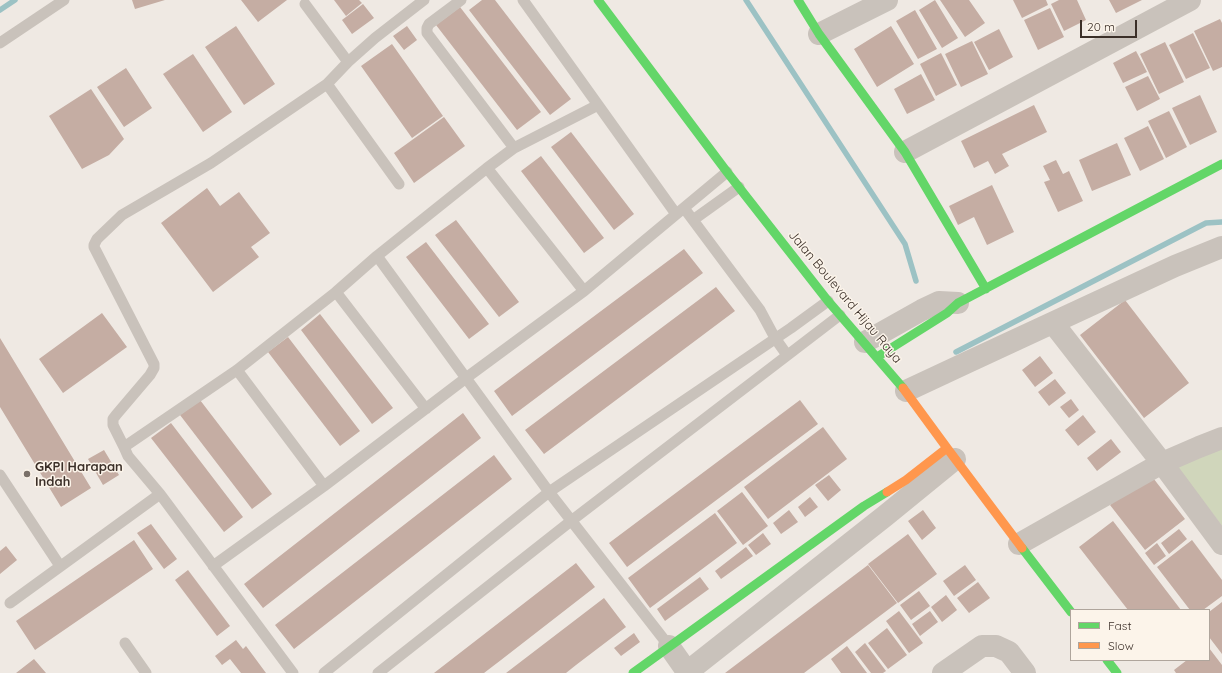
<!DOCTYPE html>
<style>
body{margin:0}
#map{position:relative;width:1222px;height:673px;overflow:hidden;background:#efe9e3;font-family:Quicksand,sans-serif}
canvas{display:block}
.legend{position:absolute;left:1070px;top:609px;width:140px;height:52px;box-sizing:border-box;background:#fcf4ea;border:1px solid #afa59c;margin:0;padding:5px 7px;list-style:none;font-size:12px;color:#3b2f28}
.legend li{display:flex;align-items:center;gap:8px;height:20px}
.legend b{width:20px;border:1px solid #afa59c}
.scale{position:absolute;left:1080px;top:20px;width:57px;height:18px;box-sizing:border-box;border:2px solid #3b2f28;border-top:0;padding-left:5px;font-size:12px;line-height:14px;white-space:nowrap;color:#3b2f28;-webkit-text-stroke:3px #fcf4ea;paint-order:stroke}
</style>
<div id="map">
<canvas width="1222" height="673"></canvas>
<ul class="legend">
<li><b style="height:5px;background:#63d668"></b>Fast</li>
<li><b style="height:5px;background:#ff974d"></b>Slow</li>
</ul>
<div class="scale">20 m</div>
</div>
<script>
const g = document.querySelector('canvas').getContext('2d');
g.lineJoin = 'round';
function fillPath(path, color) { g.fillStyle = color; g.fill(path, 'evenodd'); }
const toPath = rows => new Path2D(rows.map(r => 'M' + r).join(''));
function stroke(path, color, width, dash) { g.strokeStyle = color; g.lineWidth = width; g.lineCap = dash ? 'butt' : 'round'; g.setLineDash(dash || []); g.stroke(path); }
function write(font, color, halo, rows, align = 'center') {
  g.font = font + ' Quicksand,sans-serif'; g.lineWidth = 3; g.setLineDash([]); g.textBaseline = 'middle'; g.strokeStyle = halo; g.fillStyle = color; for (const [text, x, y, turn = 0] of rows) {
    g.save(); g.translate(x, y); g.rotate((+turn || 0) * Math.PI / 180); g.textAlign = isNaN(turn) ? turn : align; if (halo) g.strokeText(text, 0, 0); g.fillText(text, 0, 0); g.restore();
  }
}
fillPath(toPath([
 [1222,448,1222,526,1177,467]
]), '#d0d6bb');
stroke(toPath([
 [746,0,905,244,916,281],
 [0,10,15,0],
 [956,352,1206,223,1222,222]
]), '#9cc2c4', 5.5);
fillPath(toPath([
 [132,0,165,0,135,9],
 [241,0,287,0,258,22],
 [334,0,359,0,362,3,346,16],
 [482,0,495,0,571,99,550,115,469,10],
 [935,0,958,38,942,48,919,10],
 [940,0,969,0,985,23,965,37],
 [1013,0,1046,0,1048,5,1022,18],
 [1059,0,1077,0,1086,20,1064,31,1051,4],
 [1109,0,1142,0,1116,13],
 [363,4,374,18,352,34,342,20],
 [460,7,541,112,517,130,436,25],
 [1050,8,1064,37,1038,50,1024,20],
 [915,10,937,49,918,59,896,21],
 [1220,19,1222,23,1222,67,1213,71,1194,31],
 [236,26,275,84,244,105,205,47],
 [407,26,417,40,404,50,393,36],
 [891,26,914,64,877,87,854,49],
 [999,29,1013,57,989,70,974,42],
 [1193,33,1210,68,1186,79,1169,45],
 [972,41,988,74,961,87,945,54],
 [1165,42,1184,82,1159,94,1140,54],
 [392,44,443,116,412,138,361,66],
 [1136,51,1147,72,1123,83,1113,63],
 [941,53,957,85,936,96,920,64],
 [193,54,232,112,203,132,163,74],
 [126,68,152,108,124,127,97,87],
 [921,74,935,100,907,114,894,89],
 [1148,76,1160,99,1137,111,1125,87],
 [91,89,124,139,109,155,82,169,49,116],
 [1200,95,1217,132,1190,145,1172,108],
 [1034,105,1047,132,1002,154,1009,166,995,174,988,161,974,168,961,141],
 [1169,111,1187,147,1166,158,1148,121],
 [444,117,465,146,414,183,394,153],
 [1148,126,1164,159,1140,171,1124,138],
 [571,132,634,214,614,230,551,147],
 [1117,143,1131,175,1092,191,1079,160],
 [541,156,604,238,584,253,521,171],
 [1056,160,1063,174,1069,171,1083,201,1058,212,1044,182,1050,180,1043,166],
 [992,185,1014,232,987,245,974,217,958,225,949,206],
 [207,188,220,206,239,192,270,233,251,247,259,257,213,292,161,223],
 [456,220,519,302,499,317,435,235],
 [426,242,489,324,469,339,406,257],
 [684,249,703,273,512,416,494,391],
 [716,287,735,311,544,454,525,430],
 [1125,300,1189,383,1144,418,1080,335],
 [102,313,127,347,63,393,39,359],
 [320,314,393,408,372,424,301,330],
 [288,337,360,431,340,446,268,352],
 [0,338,91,488,61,507,0,407],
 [1040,356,1053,373,1035,387,1022,370],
 [1055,379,1066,393,1049,406,1038,392],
 [1071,399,1079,410,1069,418,1060,407],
 [200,400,272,494,252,509,180,415],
 [800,400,818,424,627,567,609,543],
 [463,413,481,438,263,608,244,584],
 [1083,415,1096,432,1078,446,1065,430],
 [171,423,243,517,224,532,151,438],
 [823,427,847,459,768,519,744,487],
 [1111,439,1121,452,1097,471,1087,458],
 [104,450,119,475,103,485,88,459],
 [494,455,512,479,294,649,275,625],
 [1150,474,1185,519,1145,550,1110,505],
 [829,475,841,490,828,501,815,485],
 [742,492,768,526,743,545,717,511],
 [810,497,818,507,805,517,798,507],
 [789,510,798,522,781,534,773,523],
 [923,510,936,528,922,540,908,521],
 [715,513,737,543,650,608,628,578],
 [1113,521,1181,610,1128,610,1079,547],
 [151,524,177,559,164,569,137,533],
 [1179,529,1187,539,1169,554,1161,543],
 [763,533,771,544,756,555,748,545],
 [908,534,937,574,898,603,868,564],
 [134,540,153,569,35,650,16,621],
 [1192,540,1222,580,1222,596,1203,610,1190,610,1157,567],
 [1157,543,1166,556,1154,565,1145,553],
 [6,546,17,560,0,574,0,551],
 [746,547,753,556,721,579,715,571],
 [576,563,595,587,501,660,484,673,434,673],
 [868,565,897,603,804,673,725,673],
 [965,565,976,580,954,596,943,581],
 [188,570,230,626,217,636,175,580],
 [700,577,709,589,665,621,657,609],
 [978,582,990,598,969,613,957,598],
 [919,591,930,606,911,620,900,605],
 [946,595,957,610,942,622,931,607],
 [604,598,626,627,576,665,566,673,506,673],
 [1222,602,1222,654,1209,637,1209,612],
 [899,611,923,643,909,653,886,621],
 [930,611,938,622,920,636,912,624],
 [887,628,907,655,888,669,868,643],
 [634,633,640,642,621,656,614,648],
 [236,640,243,649,246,646,266,673,241,673,230,659,222,665,215,656],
 [865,643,886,671,883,673,871,673,855,652],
 [847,646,867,673,841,673,831,659],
 [1209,648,1222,665,1222,673,1176,673,1174,670,1187,660,1209,660],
 [34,659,46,673,16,673]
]), '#c5ada3');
stroke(toPath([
 [523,0,676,214],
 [305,4,348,62],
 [0,43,64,0],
 [327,84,399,184],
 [514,148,598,105],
 [487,168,584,291],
 [684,208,760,310,775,338,787,355],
 [693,220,739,187],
 [377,256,549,492,669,646],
 [336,292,426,409],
 [237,370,324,486],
 [124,447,237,370,336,292,377,256,487,168,514,148,427,33,427,28,429,24,461,0],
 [0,475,60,566],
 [213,566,324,486,466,378,584,291,727,172],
 [10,603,160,494],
 [125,643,146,673],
 [293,673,160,494,128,456,124,447,113,425,113,419,116,415,150,375,154,368,154,364,94,247,94,245,97,239,122,215,211,163,327,84,348,62,375,38,424,0],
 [324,673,549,492,791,328,828,301],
 [378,673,571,521,840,315]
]), '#c9c2bb', 11);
stroke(toPath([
 [819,34,887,0],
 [905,152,1190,0],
 [1053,323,1162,463,1222,544],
 [865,342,922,310,939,302,958,303],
 [906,391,968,362,1175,266,1222,247],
 [1019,544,1162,463,1199,447,1222,438],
 [669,646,688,673],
 [686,673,885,516,955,459],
 [943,673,982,646,996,646,1009,652,1025,673]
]), '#c9c2bb', 22);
stroke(toPath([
 [598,0,727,172,828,301,903,388],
 [798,0,819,34,905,152,986,289],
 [877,357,947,313,958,303,1222,164],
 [1022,548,1071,612],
 [1107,660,1117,673],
 [633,673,864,506,887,492]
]), '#63d668', 9);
stroke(toPath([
 [903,388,947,448,1022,548],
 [887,492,906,480,947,448]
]), '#ff974d', 9);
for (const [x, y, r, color] of [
 [27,474,4,"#7a7069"]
]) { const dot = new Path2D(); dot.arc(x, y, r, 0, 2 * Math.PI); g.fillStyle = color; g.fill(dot); stroke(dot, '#fcf4ea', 1.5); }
write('13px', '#3b2f28', '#fcf4ea', [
 ["Jalan Boulevard Hijau Raya",845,297,50]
]);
write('bold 13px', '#3b2f28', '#fcf4ea', [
 ["GKPI Harapan",35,467],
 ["Indah",35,482]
], 'left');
</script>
